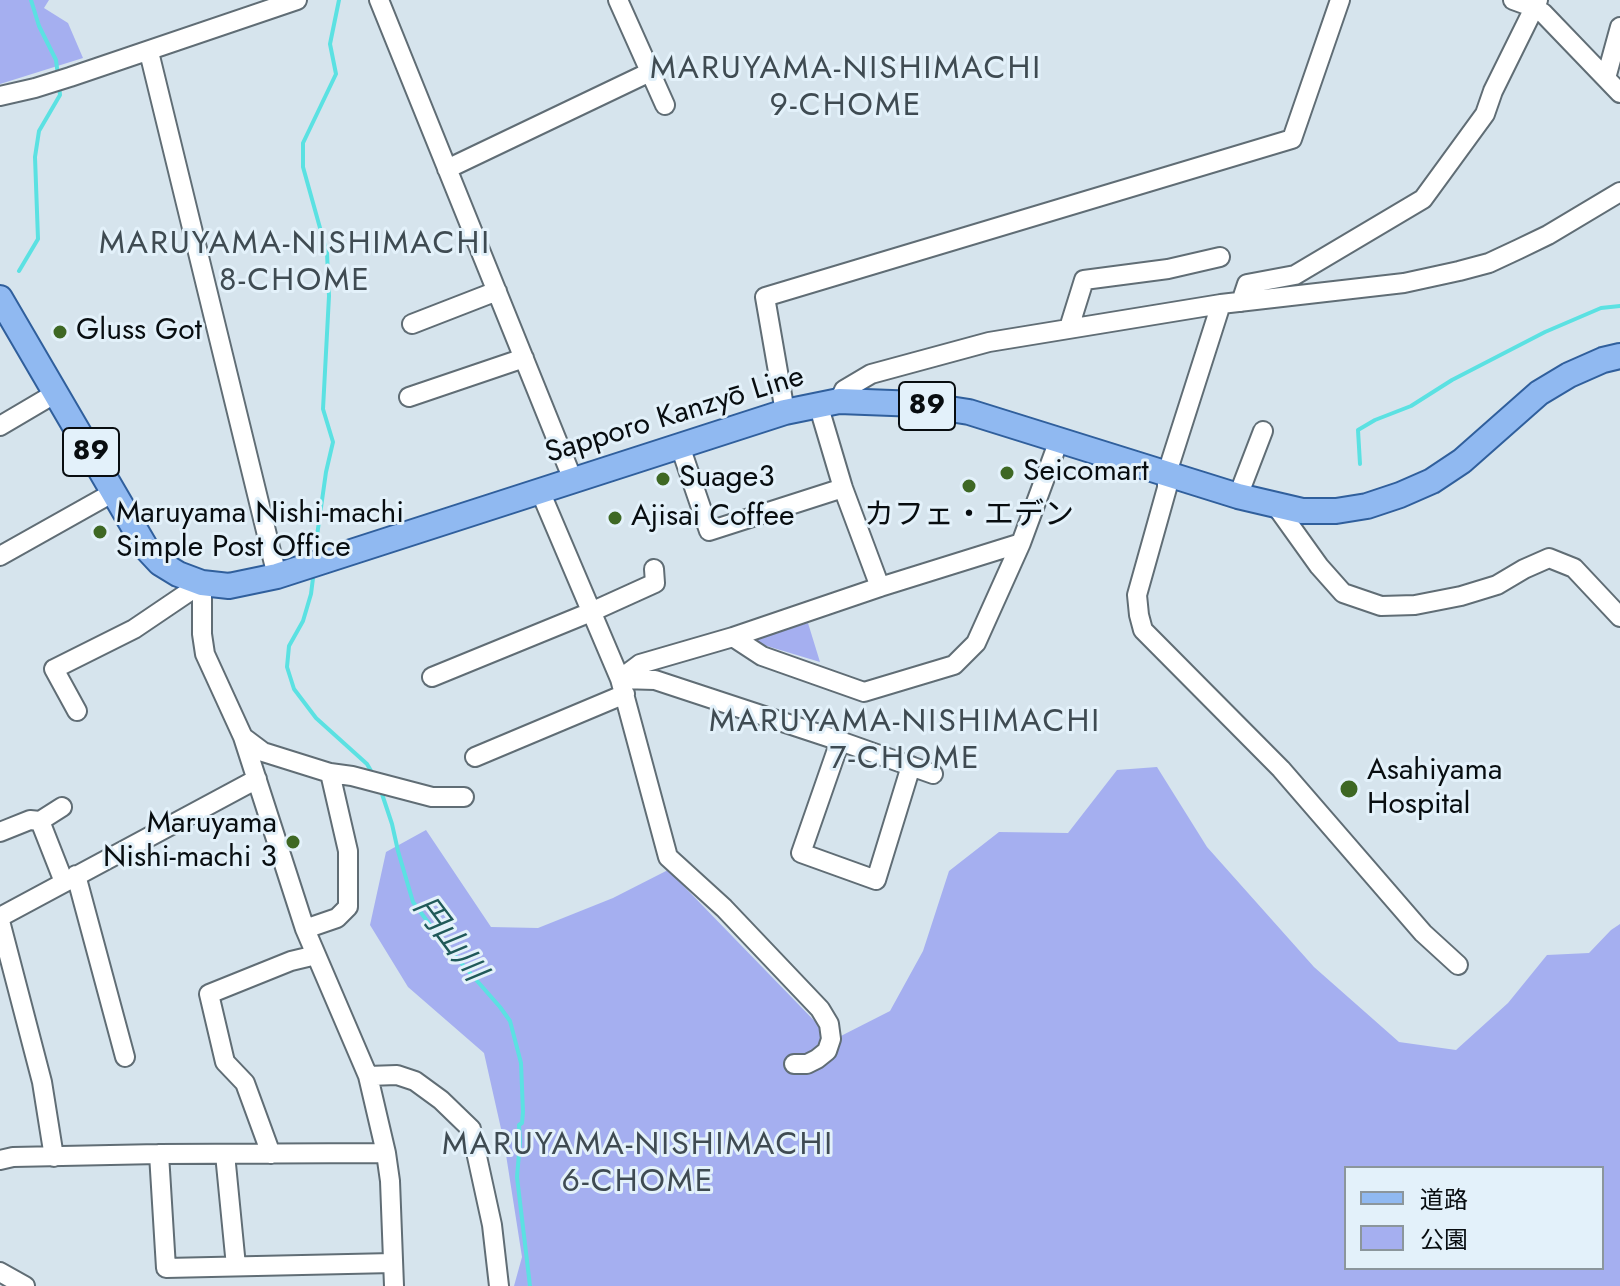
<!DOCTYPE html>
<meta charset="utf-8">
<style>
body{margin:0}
#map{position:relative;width:1620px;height:1286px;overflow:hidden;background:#d6e4ed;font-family:Jost,"Noto Sans JP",sans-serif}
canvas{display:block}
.legend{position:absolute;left:1344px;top:1166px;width:260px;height:104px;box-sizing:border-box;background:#e3f1fa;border:2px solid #8b969c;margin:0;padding:10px 14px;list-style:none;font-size:24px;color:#080d10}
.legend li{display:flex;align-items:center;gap:16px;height:40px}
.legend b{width:40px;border:2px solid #8b969c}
</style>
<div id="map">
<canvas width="1620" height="1286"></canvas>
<ul class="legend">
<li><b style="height:10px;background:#90b9f1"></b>道路</li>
<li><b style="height:22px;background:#a5aff0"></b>公園</li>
</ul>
</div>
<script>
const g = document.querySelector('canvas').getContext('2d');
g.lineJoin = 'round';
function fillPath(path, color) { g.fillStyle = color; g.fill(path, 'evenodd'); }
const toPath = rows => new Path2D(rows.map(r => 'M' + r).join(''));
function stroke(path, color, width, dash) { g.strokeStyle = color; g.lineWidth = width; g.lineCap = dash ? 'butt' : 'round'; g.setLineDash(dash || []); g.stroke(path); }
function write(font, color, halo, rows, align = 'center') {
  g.font = font + ' Jost,"Noto Sans JP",sans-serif'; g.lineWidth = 6; g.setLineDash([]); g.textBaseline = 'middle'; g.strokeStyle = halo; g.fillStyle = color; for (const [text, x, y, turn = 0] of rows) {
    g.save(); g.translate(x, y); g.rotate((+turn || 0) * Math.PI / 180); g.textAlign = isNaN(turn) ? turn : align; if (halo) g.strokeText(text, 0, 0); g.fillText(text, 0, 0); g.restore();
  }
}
fillPath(toPath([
 [0,0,49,0,44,8,68,23,83,58,0,84],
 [808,623,820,662,757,643,756,638],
 [1157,767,1207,847,1314,967,1399,1042,1456,1050,1508,1003,1547,955,1589,953,1611,930,1620,924,1620,1286,514,1286,522,1257,504,1142,484,1053,408,987,370,925,386,852,426,830,491,927,538,928,613,898,668,870,833,1040,890,1011,923,951,949,871,999,832,1068,833,1117,770],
 [1346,1168,1602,1168,1602,1268,1346,1268]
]), '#a5aff0');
stroke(toPath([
 [31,0,39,26,56,60,58,76],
 [19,271,38,239,35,157,39,131,60,95,59,85],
 [1360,464,1358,430,1375,420,1411,406,1452,380,1545,332,1601,308,1620,306],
 [315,550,326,472,333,442,323,409,329,296,327,253,303,167,303,143,336,74,330,44,339,0],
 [313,578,311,594,303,621,289,646,287,667,294,689,316,718,367,764,374,776],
 [381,791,392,824,398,851,413,902,442,941,500,1007,510,1021,521,1063,523,1112,522,1123,519,1125,520,1142,517,1177,530,1286]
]), '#5be1e2', 4);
const minor = toPath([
 [379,0,573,480],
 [618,0,665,105],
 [1513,0,1535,8,1543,13,1620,93],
 [149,52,277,576],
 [1606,78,1620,27],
 [0,96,35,88,70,77,297,0],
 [447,169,650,72],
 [1241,302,1247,284,1295,275,1423,199,1485,114,1493,91,1538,0],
 [1221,304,1167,473,1167,488,1137,595,1139,615,1143,630,1281,769,1423,933,1458,965],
 [412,324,497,291],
 [1069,328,1084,280,1168,269,1220,257],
 [409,397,524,358],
 [839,401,844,390,871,374,989,342,1221,304,1404,283,1459,271,1489,263,1519,249,1548,235,1620,192],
 [818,404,843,488,880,587],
 [785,412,765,297,1292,139,1340,0],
 [0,426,56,393],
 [680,446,709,531,843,488],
 [540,491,620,679,668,857,724,908,820,1009,829,1024,831,1039,827,1051,817,1059,807,1064,794,1064],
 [1238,496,1263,431],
 [1276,506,1319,566,1343,593,1381,606,1415,605,1461,596,1497,585,1524,569,1549,558,1574,568,1620,617],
 [0,556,114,492],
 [202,583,202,634,205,654,243,737,305,929,368,1076,386,1153,390,1181,394,1286],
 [733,637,762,656,864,692,954,665,976,643,1021,543,1059,440],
 [432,677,591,612,655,583,654,569],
 [620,679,640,664,733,637,880,587,1021,543],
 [620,679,655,680,840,741,933,774],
 [77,711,54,669,134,629,202,583],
 [243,737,263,752,330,773,348,851,348,907,337,918,305,929],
 [840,741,801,853,876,880,911,766],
 [475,757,625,694],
 [330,773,352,776,432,797,464,797],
 [40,821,64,882],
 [0,832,30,820,40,821,62,807],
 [76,875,125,1057],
 [0,917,257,779],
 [0,921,42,1082,54,1157],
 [368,1076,397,1075,415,1081,441,1100,471,1129,492,1225,499,1286],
 [159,1154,166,1268,393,1263],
 [225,1154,236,1266],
 [271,1154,245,1083,225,1062,209,994,291,961,316,955],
 [0,1160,13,1157,159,1154,386,1153],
 [0,1272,25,1286]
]);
const major = toPath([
 [0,298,146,548,160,563,178,574,202,583,229,586,277,576,785,412,839,401,918,404,969,412,1238,496,1302,511,1336,511,1367,506,1400,495,1432,481,1462,461,1539,393,1569,375,1603,360,1620,356]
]);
stroke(minor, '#606d75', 22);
stroke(major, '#305f9c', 28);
stroke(minor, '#fff', 18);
stroke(major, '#90b9f1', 24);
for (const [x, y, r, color] of [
 [60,332,8,"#3e6824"],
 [1007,473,8,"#3e6824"],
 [663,479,8,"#3e6824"],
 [969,486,8,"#3e6824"],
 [615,518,8,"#3e6824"],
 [100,532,8,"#3e6824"],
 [1349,789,10,"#3e6824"],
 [293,842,8,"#3e6824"]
]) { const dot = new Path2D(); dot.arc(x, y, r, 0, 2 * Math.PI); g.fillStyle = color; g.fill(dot); stroke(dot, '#e3f1fa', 3); }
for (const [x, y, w] of [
 [927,406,56],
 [91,452,56]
]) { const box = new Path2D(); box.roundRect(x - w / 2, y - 24, w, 48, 6); g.fillStyle = '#e3f1fa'; g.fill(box); stroke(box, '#080d10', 2); }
write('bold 28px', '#080d10', null, [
 ["89",927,406],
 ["89",91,452]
]);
write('30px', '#080d10', '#e3f1fa', [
 ["Gluss Got",76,332],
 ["Seicomart",1023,473],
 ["Suage3",679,479],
 ["Maruyama Nishi-machi",116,515],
 ["Simple Post Office",116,549],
 ["カフェ・エデン",969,517,"center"],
 ["Ajisai Coffee",631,518],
 ["Asahiyama",1367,772],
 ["Hospital",1367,806],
 ["Maruyama",277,825,"right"],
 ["Nishi-machi 3",277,859,"right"]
], 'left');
write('30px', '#080d10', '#e3f1fa', [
 ["Sapporo Kanzyō Line",675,416,-17]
]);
g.letterSpacing = '2px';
write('32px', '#3f4b52', '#e3f1fa', [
 ["MARUYAMA-NISHIMACHI",846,70],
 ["9-CHOME",846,107],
 ["MARUYAMA-NISHIMACHI",295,245],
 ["8-CHOME",295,282],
 ["MARUYAMA-NISHIMACHI",905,723],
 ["7-CHOME",905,760],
 ["MARUYAMA-NISHIMACHI",638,1146],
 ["6-CHOME",638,1183]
]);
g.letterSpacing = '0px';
write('italic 32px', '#205959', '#e3f1fa', [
 ["円山川",448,940,53]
]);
</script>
